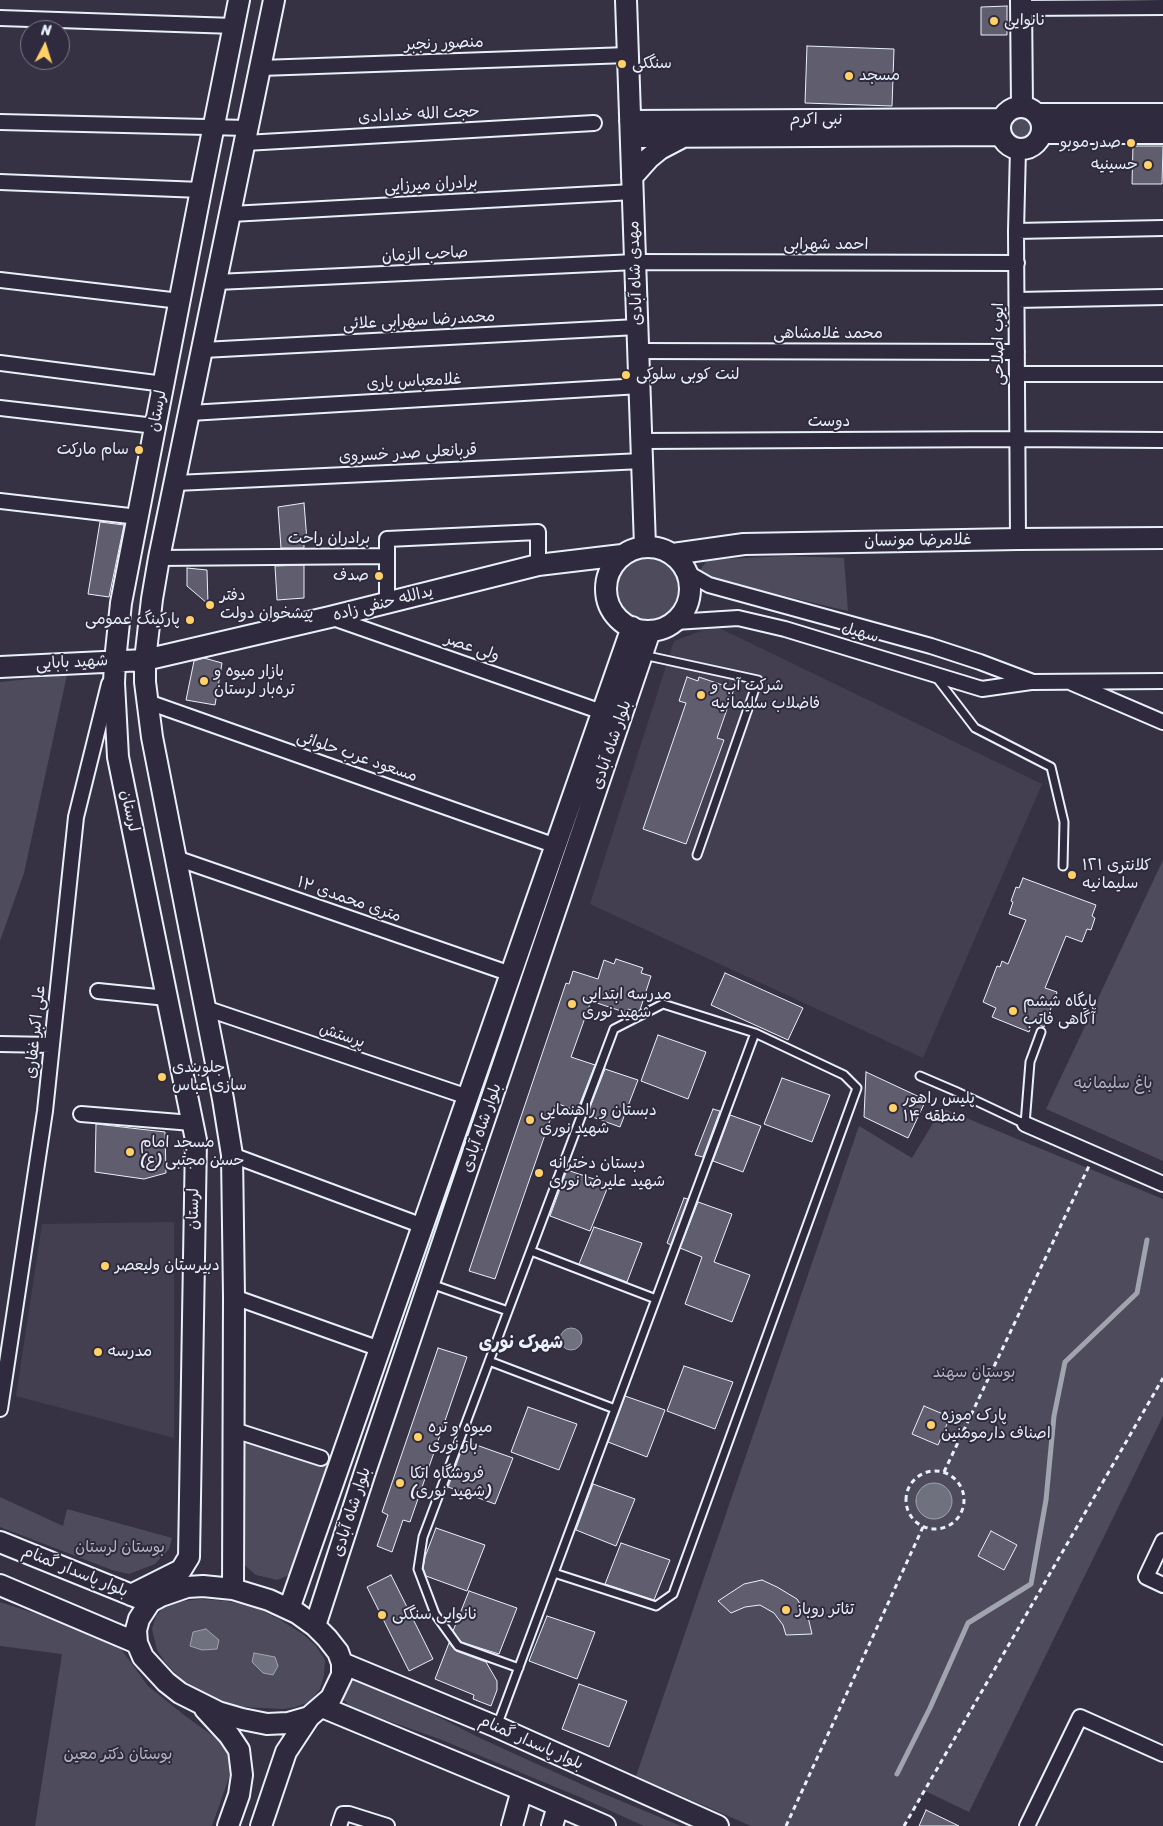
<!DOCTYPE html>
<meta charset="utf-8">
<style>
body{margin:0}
#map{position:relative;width:1163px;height:1826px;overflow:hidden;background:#363244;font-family:Sriracha,sans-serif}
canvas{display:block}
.north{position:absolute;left:20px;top:20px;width:50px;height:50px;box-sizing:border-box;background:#2f2a3d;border:1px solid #797a88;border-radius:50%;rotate:5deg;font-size:14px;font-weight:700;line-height:20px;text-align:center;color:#e8f1f8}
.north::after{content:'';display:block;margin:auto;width:18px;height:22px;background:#ffd166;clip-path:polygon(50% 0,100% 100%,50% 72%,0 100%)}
</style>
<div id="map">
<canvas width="1163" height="1826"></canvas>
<div class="north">N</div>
</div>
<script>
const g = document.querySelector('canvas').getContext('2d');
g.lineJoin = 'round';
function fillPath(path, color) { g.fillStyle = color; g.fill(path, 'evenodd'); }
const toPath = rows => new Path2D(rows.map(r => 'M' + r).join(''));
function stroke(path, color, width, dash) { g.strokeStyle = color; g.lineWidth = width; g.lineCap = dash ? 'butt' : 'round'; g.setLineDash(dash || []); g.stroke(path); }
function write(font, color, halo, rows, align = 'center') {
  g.font = font + ' Sriracha,"Playpen Sans Arabic",sans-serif'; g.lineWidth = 4; g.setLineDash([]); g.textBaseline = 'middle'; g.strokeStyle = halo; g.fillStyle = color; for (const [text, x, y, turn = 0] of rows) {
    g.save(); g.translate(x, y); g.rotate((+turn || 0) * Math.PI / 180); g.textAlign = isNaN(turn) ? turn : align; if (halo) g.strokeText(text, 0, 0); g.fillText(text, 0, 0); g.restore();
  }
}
fillPath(toPath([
 [715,626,1042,784,923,1058,590,904,674,641],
 [174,1222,174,1438,16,1396,42,1224]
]), '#433f51');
fillPath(toPath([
 '1011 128a10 10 0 1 1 20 0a10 10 0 1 1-20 0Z',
 [787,556,844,558,848,611,712,579,700,570,707,561,725,559],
 '617 589a32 32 0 1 1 64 0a32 32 0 1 1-64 0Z',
 [67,675,24,873,0,941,0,682],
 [1163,860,1163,1161,1046,1109],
 [942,1108,1163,1199,1163,1416,969,1812,925,1791,904,1826,751,1826,636,1776,859,1126,912,1158],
 [238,1438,335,1469,295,1573,277,1580,256,1575,241,1562],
 [0,1497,63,1526,67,1509,172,1538,169,1549,155,1564,129,1574,112,1570,0,1527],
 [200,1599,226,1601,252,1606,279,1619,304,1635,316,1646,325,1660,324,1675,320,1689,309,1702,296,1707,283,1709,243,1707,228,1703,200,1691,184,1681,173,1671,164,1661,157,1650,152,1629,156,1616,164,1607,177,1602],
 [0,1602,34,1613,121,1649,148,1686,184,1715,227,1746,232,1769,212,1826,35,1826,62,1654,0,1646],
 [350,1672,482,1739,592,1789,681,1826,644,1826,582,1798,442,1740,350,1707,340,1695]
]), '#4d4b5c');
const water = toPath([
 '560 1339a11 11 0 1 1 22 0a11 11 0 1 1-22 0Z',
 '916 1501a18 18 0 1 1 36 0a18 18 0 1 1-36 0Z',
 [206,1629,219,1640,217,1649,202,1650,190,1646,193,1632,206,1629],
 [254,1653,275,1657,278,1666,273,1675,263,1673,252,1662,254,1653]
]);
fillPath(water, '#70717f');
stroke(water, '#a0a4af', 1);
stroke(toPath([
 [897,1774,930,1708,968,1623,1031,1584,1046,1500,1054,1416,1065,1362,1137,1293,1147,1240]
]), '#a0a4af', 5);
const building = toPath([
 [1007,6,1007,35,981,35,981,7,1007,6],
 [807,46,894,49,892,106,805,103,807,46],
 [1133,146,1163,146,1162,184,1132,184,1133,146],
 [304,503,307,541,304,541,304,548,281,548,278,507,304,503],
 [100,522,124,525,109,597,88,594,100,522],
 [304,565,304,598,277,600,275,566,304,565],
 [187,568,207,570,208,604,187,586,187,568],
 [204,658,222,663,215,705,186,700,194,661,204,658],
 [687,677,698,681,699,677,734,689,717,738,724,740,686,844,643,829,686,703,679,701,687,677],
 [1023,878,1096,905,1092,916,1095,918,1091,930,1087,929,1082,942,1066,936,1045,988,1057,992,1044,1027,1033,1022,1029,1032,992,1017,996,1008,983,1002,997,966,1000,967,1002,961,1008,964,1026,920,1009,914,1013,902,1011,901,1016,887,1019,888,1023,878],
 [616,959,643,968,641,973,651,976,640,1010,637,1012,628,1009,627,1013,591,1001,571,1057,595,1065,577,1111,556,1103,495,1279,469,1271,566,983,569,984,573,971,598,979,604,960,614,964,616,959],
 [725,973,803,1008,788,1040,711,1005,725,973],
 [658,1035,706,1052,688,1099,641,1081,658,1035],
 [605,1069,638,1080,620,1127,587,1115,605,1069],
 [866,1072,926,1100,908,1138,864,1117,866,1072],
 [782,1078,830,1095,812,1142,764,1124,782,1078],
 [713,1109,720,1111,703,1157,695,1155,713,1109],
 [730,1115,761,1126,743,1172,713,1161,730,1115],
 [96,1124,165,1132,166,1173,144,1179,95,1172,96,1124],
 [567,1170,609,1184,590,1231,550,1216,567,1170],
 [684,1198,688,1199,671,1245,667,1243,684,1198],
 [698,1202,732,1214,714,1262,750,1275,732,1322,685,1304,702,1257,680,1248,698,1202],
 [594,1227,642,1243,627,1282,579,1264,594,1227],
 [438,1348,467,1357,410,1522,403,1520,392,1552,377,1546,388,1515,382,1512,438,1348],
 [684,1366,733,1382,715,1429,667,1411,684,1366],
 [625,1396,665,1410,647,1457,608,1442,625,1396],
 [924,1406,950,1417,938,1445,912,1434,924,1406],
 [528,1407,577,1424,559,1470,511,1452,528,1407],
 [465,1441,513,1458,495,1504,448,1487,465,1441],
 [593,1484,635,1499,616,1546,576,1530,593,1484],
 [436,1528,485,1545,467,1591,426,1576,423,1568,425,1557,436,1528],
 [991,1531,1017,1545,1004,1570,978,1556,991,1531],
 [621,1543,670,1560,654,1600,605,1584,621,1543],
 [391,1575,433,1659,409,1671,367,1587,391,1575],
 [762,1580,777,1587,797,1599,808,1617,812,1634,786,1635,783,1625,774,1613,760,1605,745,1607,731,1613,718,1601,744,1584,762,1580],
 [469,1591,517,1608,499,1654,461,1642,453,1631,469,1591],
 [547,1616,595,1632,577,1679,529,1661,547,1616],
 [449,1643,456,1651,486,1662,497,1681,497,1690,491,1706,473,1699,474,1695,435,1679,449,1643],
 [579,1684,627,1701,609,1747,562,1729,579,1684],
 [926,1810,959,1826,919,1826,926,1810]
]);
fillPath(building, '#605e6e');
stroke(building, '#e8f1f8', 1);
const lane = toPath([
 [643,655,758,680,697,855],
 [936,677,975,728,1051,767,1064,822,1063,866],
 [920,1076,955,1091,1025,1124,1030,1062,1041,1032],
 [531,1251,656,1299],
 [431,1284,508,1311],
 [489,1361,615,1409],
 [519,1668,458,1646,435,1614,418,1569,423,1537,614,1029,663,1004,755,1033,844,1075,857,1088,673,1594,656,1606,554,1573],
 [497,1726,755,1033]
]);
const street = toPath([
 [1021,8,1163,7],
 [0,18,234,26],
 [261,68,628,55],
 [0,122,248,128],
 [245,143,594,123],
 [1018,149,1016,231,1018,539],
 [0,182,201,190],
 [231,214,633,192],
 [1016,231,1163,228],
 [0,280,180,301],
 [217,282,635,262,1017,263],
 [1017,300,1163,297],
 [203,350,637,327],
 [638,351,1017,352],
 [0,363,164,384],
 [1017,374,1163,374],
 [0,408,155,426],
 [190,413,640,386],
 [642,441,1018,439,1163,440],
 [176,483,642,461],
 [0,501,138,517],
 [159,558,387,556],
 [688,573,709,585,931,646,980,662,1033,682,1163,681],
 [387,603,387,539,538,532,538,565],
 [330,617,602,712],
 [675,622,738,618,785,629,982,689,1031,682],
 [1072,683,1163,722],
 [148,702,556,846],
 [176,858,511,974],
 [98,991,167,998],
 [205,1008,468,1097],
 [0,1044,52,1045],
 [81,1114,192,1123],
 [1025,1124,1163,1184],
 [232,1155,423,1226],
 [234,1297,380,1349],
 [0,1409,45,1111,76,817,109,684],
 [234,1430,321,1458],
 [1163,1541,1146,1577,1163,1585],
 [339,1826,343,1814,349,1814,387,1826],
 [1027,1826,1080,1717,1163,1754]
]);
const secondary = toPath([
 [626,0,645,546],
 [1021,0,1022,107],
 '1000 128a21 21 0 1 1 42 0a21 21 0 1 1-42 0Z',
 [1037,114,1163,114],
 [630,121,1002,119],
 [1042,133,1163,133],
 [631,137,1001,135],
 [632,177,649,158,660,149,681,138],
 '606 589a42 42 0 1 1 84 0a42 42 0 1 1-84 0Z',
 [673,554,744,544,1018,539,1163,538],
 [0,667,145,660,330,617,538,565,622,555],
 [0,1542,144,1600],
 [0,1585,137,1643],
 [203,1586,233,1589,269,1600,297,1613,315,1626,327,1638,338,1652,342,1663,342,1675,331,1698,309,1717,288,1723,267,1724,242,1719,218,1712,180,1693,166,1682,143,1657,137,1643,136,1630,139,1619,150,1602,161,1596,187,1587,203,1586],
 [233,1589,234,1297,232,1155,223,1099,152,737,145,682,145,660,152,599,159,558,274,0],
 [131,1595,181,1570,189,1557,196,1140,118,757,114,683,115,661,121,603,201,190,239,0],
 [289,1609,632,627],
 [315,1626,365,1472,650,631],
 [342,1663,497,1727,718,1826],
 [322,1707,522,1790,605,1826],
 [205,1709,229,1735,239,1750,242,1775,239,1795,228,1826],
 [261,1826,286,1752,309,1717],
 [512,1826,522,1790],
 [552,1826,558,1806]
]);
stroke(lane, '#e8f1f8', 11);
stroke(street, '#e8f1f8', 18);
stroke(secondary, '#e8f1f8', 24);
stroke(toPath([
 '906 1500a29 29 0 1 1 58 0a29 29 0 1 1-58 0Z',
 [944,1472,1089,1166],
 [786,1826,923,1527],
 [904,1826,1163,1378]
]), '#e8f1f8', 3, [5, 4]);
stroke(lane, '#2f2a3d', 7);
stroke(street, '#2f2a3d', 14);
stroke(secondary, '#2f2a3d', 20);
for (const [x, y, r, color] of [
 [994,21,5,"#ffd166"],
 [622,64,5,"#ffd166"],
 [849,76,5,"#ffd166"],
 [1131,143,5,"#ffd166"],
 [1148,165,5,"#ffd166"],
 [626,375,5,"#ffd166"],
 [139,450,5,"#ffd166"],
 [379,576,5,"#ffd166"],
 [210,605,5,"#ffd166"],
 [190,620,5,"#ffd166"],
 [204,681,5,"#ffd166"],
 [701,695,5,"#ffd166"],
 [1072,875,5,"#ffd166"],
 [572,1004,5,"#ffd166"],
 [1013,1011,5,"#ffd166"],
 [162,1077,5,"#ffd166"],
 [893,1108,5,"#ffd166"],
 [530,1120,5,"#ffd166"],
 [130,1152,5,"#ffd166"],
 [539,1173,5,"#ffd166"],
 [105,1266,5,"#ffd166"],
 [98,1352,5,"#ffd166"],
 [931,1425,5,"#ffd166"],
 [418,1437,5,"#ffd166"],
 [400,1483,5,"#ffd166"],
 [786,1610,5,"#ffd166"],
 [382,1615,5,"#ffd166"]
]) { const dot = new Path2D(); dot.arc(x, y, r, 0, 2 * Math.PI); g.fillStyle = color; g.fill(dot); stroke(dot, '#2f2a3d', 2); }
write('16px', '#e8f1f8', '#2f2a3d', [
 ["نانوایی",1004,21],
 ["سنگکی",632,64],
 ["مسجد",859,76],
 ["صدر موبو",1121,143,"right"],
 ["حسینیه",1138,165,"right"],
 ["لنت کوبی سلوکی",636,375],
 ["سام مارکت",129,450,"right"],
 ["صدف",369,576,"right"],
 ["دفتر",220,596],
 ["پیشخوان دولت",220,614],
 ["پارکینگ عمومی",180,620,"right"],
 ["بازار میوه و",214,672],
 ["تره‌بار لرستان",214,690],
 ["شرکت آب و",711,686],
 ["فاضلاب سلیمانیه",711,704],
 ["كلانتری ١٢١",1082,866],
 ["سلیمانیه",1082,884],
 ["مدرسه ابتدایی",582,995],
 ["شهید نوری",582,1013],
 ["پایگاه ششم",1023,1002],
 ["آگاهی فاتب",1023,1020],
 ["جلوبندی",172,1068],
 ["سازی عباس",172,1086],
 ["پلیس راهور",903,1099],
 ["منطقه ۱۴",903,1117],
 ["دبستان و راهنمایی",540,1111],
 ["شهید نوری",540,1129],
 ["مسجد امام",140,1143],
 ["حسن مجتبی (ع)",140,1161],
 ["دبستان دخترانه",549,1164],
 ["شهید علیرضا نوری",549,1182],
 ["دبیرستان ولیعصر",115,1266],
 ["مدرسه",108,1352],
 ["پارک موزه",941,1416],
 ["اصناف دارمومنین",941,1434],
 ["میوه و تره",428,1428],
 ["بار نوری",428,1446],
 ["فروشگاه اتکا",410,1474],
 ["(شهید نوری)",410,1492],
 ["تئاتر روباز",796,1610],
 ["نانوایی سنگکی",392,1615]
], 'left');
write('16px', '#e8f1f8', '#2f2a3d', [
 ["منصور رنجبر",444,44,-2],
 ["حجت الله خدادادی",419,115,-3],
 ["نبی اکرم",816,120],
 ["برادران میرزایی",431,185,-3],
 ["احمد شهرابی",826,245],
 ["صاحب الزمان",425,255,-3],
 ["مهدی شاه آبادی",636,273,-92],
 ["محمدرضا سهرابی علائی",419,321,-3],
 ["محمد غلامشاهی",828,334],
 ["ایوب اصلاحی",999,344,-90],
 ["غلامعباس یاری",414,382,-3],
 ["لرستان",158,411,-79],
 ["دوست",829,422],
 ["قربانعلی صدر خسروی",408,454,-3],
 ["برادران راحت",329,539],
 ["غلامرضا مونسان",918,541,-1],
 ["یدالله حنفی زاده",383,604,-14],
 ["سهیل",860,633,16],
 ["ولی عصر",472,648,19],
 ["شهید بابایی",72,663,-3],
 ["بلوار شاه آبادی",612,745,-71],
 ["مسعود عرب حلوائی",357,757,19],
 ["لرستان",129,811,78],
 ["۱۲ متری محمدی",349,900,19],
 ["علی اکبر غفاری",36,1032,-84],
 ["پرستش",342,1036,19],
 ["بلوار شاه آبادی",482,1128,-71],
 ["لرستان",194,1209,-89],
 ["بلوار شاه آبادی",352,1512,-72],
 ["بلوار پاسدار گمنام",75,1572,22],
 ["بلوار پاسدار گمنام",531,1743,24]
]);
write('16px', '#b2b7c1', '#2f2a3d', [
 ["باغ سلیمانیه",1113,1084],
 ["بوستان سهند",974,1373],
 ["بوستان لرستان",120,1548],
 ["بوستان دکتر معین",118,1755]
]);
write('bold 18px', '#e8f1f8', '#2f2a3d', [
 ["شهرک نوری",521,1343]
]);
</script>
